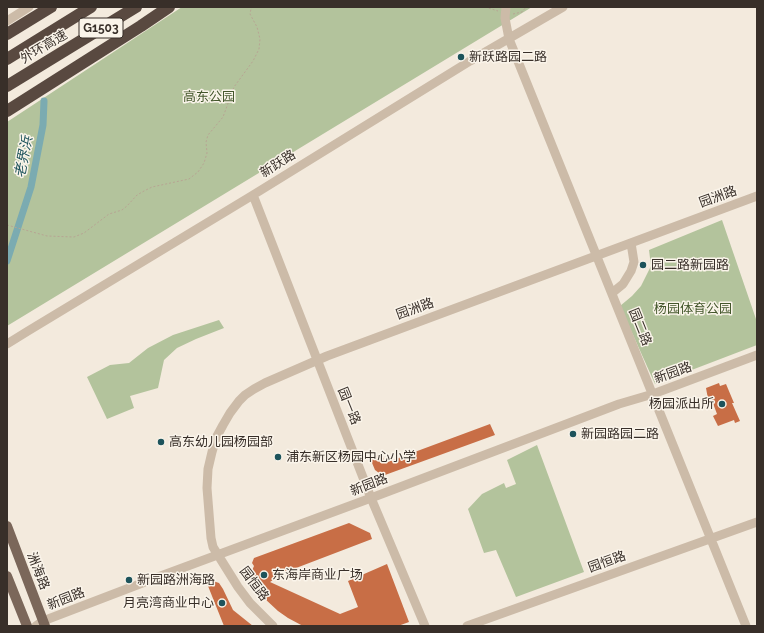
<!DOCTYPE html>
<meta charset="utf-8">
<style>
body{margin:0}
#map{position:relative;width:764px;height:633px;overflow:hidden;background:#f3eadd;font-family:Raleway,sans-serif}
canvas{display:block}
.frame{position:absolute;inset:0;border:8px solid #382f29;pointer-events:none}
</style>
<div id="map">
<canvas width="764" height="633"></canvas>
<div class="frame"></div>
</div>
<script>
const g = document.querySelector('canvas').getContext('2d');
g.lineJoin = 'round';
function fillPath(path, color) { g.fillStyle = color; g.fill(path, 'evenodd'); }
const toPath = rows => new Path2D(rows.map(r => 'M' + r).join(''));
function stroke(path, color, width, dash) { g.strokeStyle = color; g.lineWidth = width; g.lineCap = dash ? 'butt' : 'round'; g.setLineDash(dash || []); g.stroke(path); }
function write(font, color, halo, rows, align = 'center') {
  g.font = font + ' Raleway,"Noto Sans SC",sans-serif'; g.lineWidth = 3; g.setLineDash([]); g.textBaseline = 'middle'; g.strokeStyle = halo; g.fillStyle = color; for (const [text, x, y, turn = 0] of rows) {
    g.save(); g.translate(x, y); g.rotate((+turn || 0) * Math.PI / 180); g.textAlign = isNaN(turn) ? turn : align; if (halo) g.strokeText(text, 0, 0); g.fillText(text, 0, 0); g.restore();
  }
}
fillPath(toPath([
 [182,7,532,7,7,326,7,122],
 [722,220,757,322,757,345,655,384,620,306,632,296,641,286,651,266,649,250],
 [219,320,224,328,196,339,177,348,164,360,158,388,130,396,134,408,107,419,87,377,110,365,129,363,148,348,173,335],
 [537,445,584,572,516,597,496,550,484,553,468,509,482,494,504,483,506,488,516,484,507,460]
]), '#b3c39c');
stroke(toPath([
 [7,261,31,187,43,125,44,101]
]), '#7babb1', 7);
fillPath(toPath([
 [719,383,720,386,726,384,734,403,732,403,740,421,735,423,734,420,718,426,713,416,717,414,711,398,708,399,706,388],
 [490,424,495,435,385,475,379,473,375,470,370,458,382,454,385,463],
 [349,523,370,533,372,539,283,573,270,582,340,614,358,607,348,581,387,564,409,622,398,626,303,626,288,618,278,611,264,598,255,587,247,575,251,573,254,566,252,563,254,558],
 [206,581,213,581,219,583,223,589,233,610,253,626,224,626]
]), '#c86e46');
stroke(toPath([
 [485,7,498,11],
 [513,14,522,12,526,7],
 [7,225,47,236,74,237,84,233,109,214,122,210,127,206,137,195,144,191,152,187,189,179,198,172,204,163,207,153,206,142,208,135,223,117,234,87,253,61,259,49,260,39,257,27,250,14,251,9,253,7]
]), '#b7a593', 1, [2, 2]);
stroke(toPath([
 [506,7,505,18,509,39,746,626],
 [7,21,29,7],
 [253,195,371,498,425,626],
 [612,293,623,284,631,271,634,262,631,243],
 [7,344,28,331,253,195,470,61,563,7],
 [36,626,43,621,158,577,371,498,569,423,619,404,653,394,757,355],
 [273,626,250,603,238,587,213,547,211,538,207,488,208,469,212,452,216,438,223,425,230,413,239,401,245,395,254,389,265,383,327,356,757,196],
 [467,626,757,522]
]), '#ccbba8', 9);
stroke(toPath([
 [7,526,45,626],
 [7,576,27,626]
]), '#7b675a', 10);
stroke(toPath([
 [7,34,51,7],
 [7,59,91,7],
 [7,86,136,7],
 [7,111,141,26,169,7]
]), '#594940', 12);
for (const [x, y, r, color] of [
 [461,57,4,"#1d535b"],
 [643,265,4,"#1d535b"],
 [722,404,4,"#1d535b"],
 [573,434,4,"#1d535b"],
 [161,442,4,"#1d535b"],
 [278,457,4,"#1d535b"],
 [264,575,4,"#1d535b"],
 [129,580,4,"#1d535b"],
 [222,603,4,"#1d535b"]
]) { const dot = new Path2D(); dot.arc(x, y, r, 0, 2 * Math.PI); g.fillStyle = color; g.fill(dot); stroke(dot, '#faf4ea', 1.5); }
for (const [x, y, w] of [
 [101,28,44]
]) { const box = new Path2D(); box.roundRect(x - w / 2, y - 10, w, 20, 3); g.fillStyle = '#faf4ea'; g.fill(box); stroke(box, '#382f29', 1); }
write('bold 12px', '#382f29', null, [
 ["G1503",101,28]
]);
write('13px', '#382f29', '#faf4ea', [
 ["外环高速",44,47,-31],
 ["新跃路",278,164,-32],
 ["园洲路",718,197,-20],
 ["园洲路",415,309,-20],
 ["园二路",640,327,68],
 ["新园路",673,373,-20],
 ["园一路",349,406,68],
 ["新园路",369,485,-21],
 ["园恒路",607,562,-20],
 ["洲海路",38,571,69],
 ["园恒路",254,584,53],
 ["新园路",66,599,-21]
]);
write('13px', '#382f29', '#faf4ea', [
 ["新跃路园二路",469,57],
 ["园二路新园路",651,265],
 ["杨园派出所",714,404,"right"],
 ["新园路园二路",581,434],
 ["高东幼儿园杨园部",169,442],
 ["浦东新区杨园中心小学",286,457],
 ["东海岸商业广场",272,575],
 ["新园路洲海路",137,580],
 ["月亮湾商业中心",214,603,"right"]
], 'left');
write('13px', '#44572c', '#faf4ea', [
 ["高东公园",209,97],
 ["杨园体育公园",693,309]
]);
write('italic 14px', '#1d535b', '#faf4ea', [
 ["老界浜",24,157,-79]
]);
</script>
